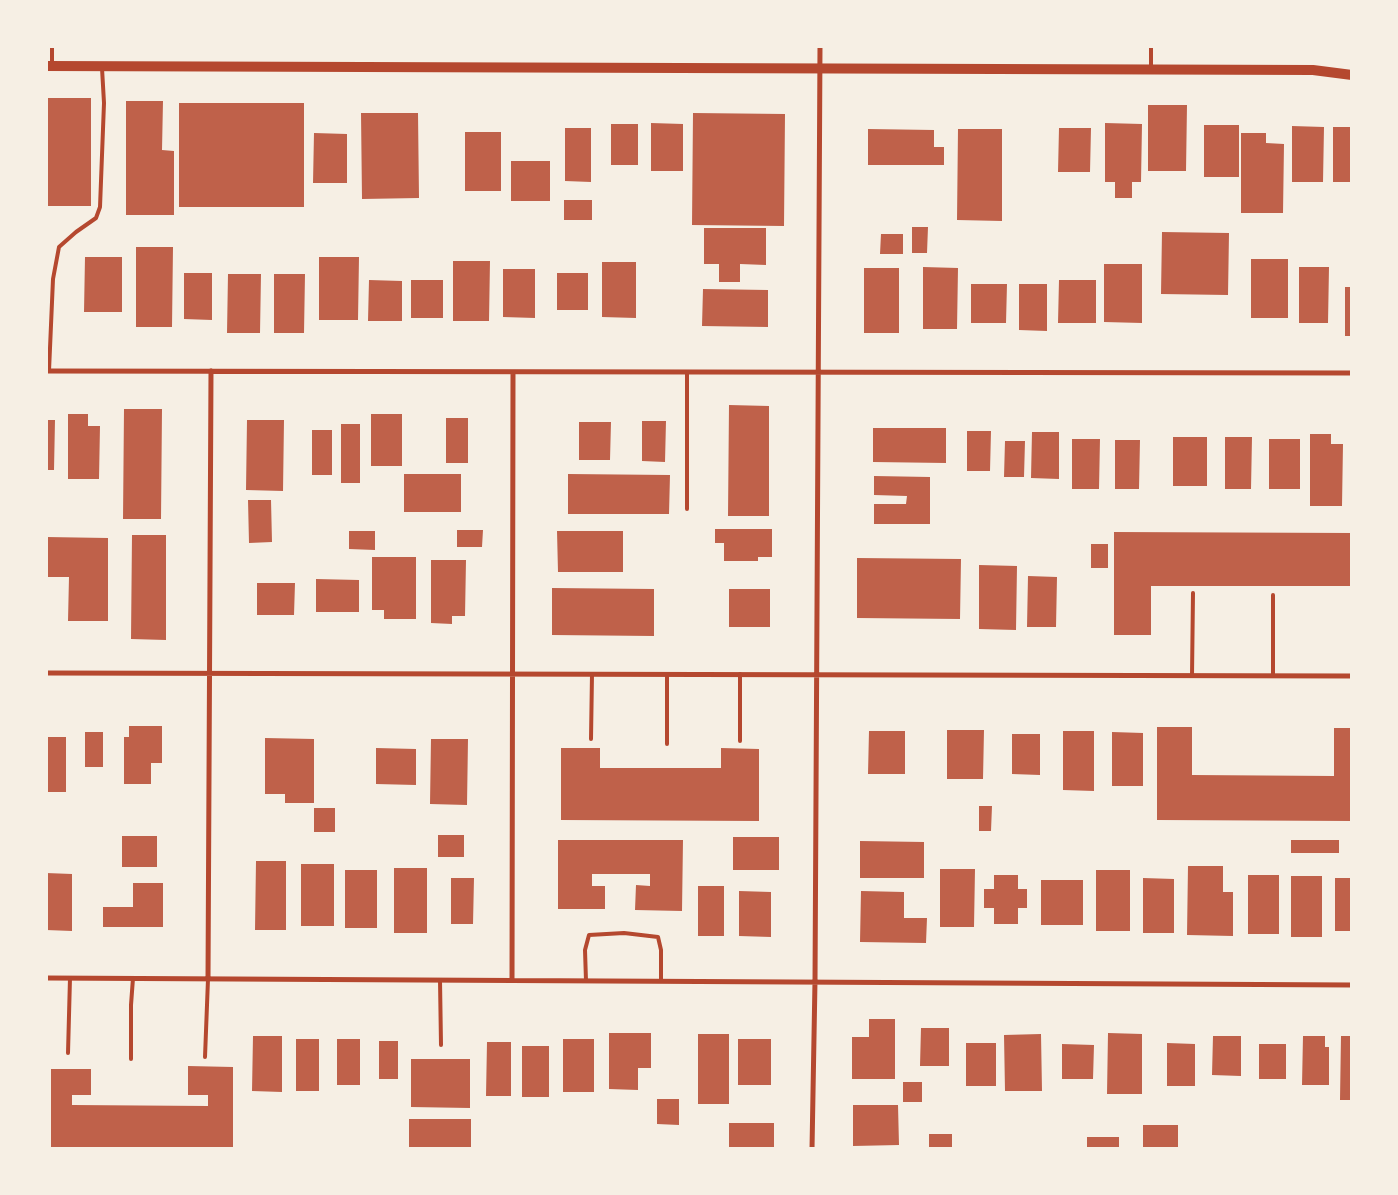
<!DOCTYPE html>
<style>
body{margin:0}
#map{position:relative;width:1398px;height:1195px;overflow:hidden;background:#f6efe4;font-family:"Sofia Sans Condensed",sans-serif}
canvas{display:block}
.frame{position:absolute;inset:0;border:48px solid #f6efe4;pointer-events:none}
</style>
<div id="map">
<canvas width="1398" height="1195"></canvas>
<div class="frame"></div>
</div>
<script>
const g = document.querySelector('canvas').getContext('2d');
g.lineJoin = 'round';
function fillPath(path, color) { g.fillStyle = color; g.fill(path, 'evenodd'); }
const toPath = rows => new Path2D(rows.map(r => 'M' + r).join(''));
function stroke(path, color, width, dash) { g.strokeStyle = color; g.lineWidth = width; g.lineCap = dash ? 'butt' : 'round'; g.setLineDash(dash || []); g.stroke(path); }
fillPath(toPath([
 [46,98,91,98,91,206,46,206],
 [126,101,163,101,162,150,174,151,174,215,126,215],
 [179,103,304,103,304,207,179,207],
 [1148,105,1187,105,1186,171,1148,171],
 [361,113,418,113,419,198,362,199],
 [693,113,785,114,784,226,692,225],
 [651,123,683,124,683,171,651,171],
 [1105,123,1142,124,1141,182,1132,182,1132,198,1115,198,1115,182,1105,182],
 [611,124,638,124,638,165,611,165],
 [1204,125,1239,125,1239,177,1204,177],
 [1292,126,1324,127,1323,182,1292,182],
 [1333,127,1352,127,1352,182,1333,182],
 [565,128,591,128,591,182,565,181],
 [1059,128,1091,128,1090,172,1058,172],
 [868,129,934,130,934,147,944,147,944,165,868,165],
 [958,129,1002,129,1002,221,957,220],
 [465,132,501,132,501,191,465,191],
 [314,133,347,134,347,183,313,183],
 [1241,133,1266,133,1266,143,1284,144,1283,213,1241,213],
 [511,161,550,161,550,201,511,201],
 [564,200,592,200,592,220,564,220],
 [912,227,928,227,927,253,912,253],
 [704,228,766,228,766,265,740,264,740,282,719,282,719,264,704,264],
 [1162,232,1229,233,1228,295,1161,294],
 [881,234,903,234,903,254,880,254],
 [136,247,173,247,172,327,136,327],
 [85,257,122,257,122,312,84,312],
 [319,257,359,257,358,320,319,320],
 [1251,259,1288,259,1288,318,1251,318],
 [453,261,490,261,489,321,453,321],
 [602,262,636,262,636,318,602,317],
 [1104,264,1142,264,1142,323,1104,322],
 [923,267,958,268,957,329,923,329],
 [1299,267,1329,267,1328,323,1299,323],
 [864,268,899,268,899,333,864,333],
 [503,269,535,269,535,318,503,317],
 [184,273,212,273,212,320,184,319],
 [557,273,588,273,588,310,557,310],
 [228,274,261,274,260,333,227,333],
 [274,274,305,274,304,333,274,333],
 [369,280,402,281,402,321,368,321],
 [411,280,443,280,443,318,411,318],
 [1059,280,1096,280,1096,323,1058,323],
 [971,284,1007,284,1006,323,971,323],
 [1019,284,1047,284,1047,331,1019,330],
 [1345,287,1352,287,1352,336,1345,336],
 [703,289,768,290,768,327,702,326],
 [729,405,769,406,769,516,728,516],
 [124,409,162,409,161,519,123,519],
 [68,414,88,414,88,426,100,426,99,479,68,479],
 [371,414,402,414,402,466,371,466],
 [446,418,468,418,468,463,446,463],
 [46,420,55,420,54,470,46,470],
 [247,420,284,420,283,491,246,490],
 [642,421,666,421,665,462,642,461],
 [579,422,611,422,610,460,579,460],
 [341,424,360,424,360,483,341,483],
 [873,428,946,428,946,463,873,462],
 [312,430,332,430,332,475,312,475],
 [967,431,991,431,990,471,967,471],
 [1032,432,1059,432,1059,479,1031,478],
 [1310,434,1331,434,1331,444,1343,444,1342,506,1310,506],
 [1173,437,1207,437,1207,486,1173,486],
 [1225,437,1252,437,1251,489,1225,489],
 [1072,439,1100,439,1099,489,1072,489],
 [1269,439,1300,439,1300,489,1269,489],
 [1115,440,1140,440,1139,489,1115,489],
 [1005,441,1025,441,1024,477,1004,477],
 [404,474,461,474,461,512,404,512],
 [568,474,670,475,669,514,568,514],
 [874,476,930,477,930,524,874,524,874,504,906,504,907,496,874,495],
 [248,500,271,500,272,542,249,543],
 [715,529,772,529,772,557,758,557,758,561,724,561,724,543,715,543],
 [457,530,483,530,482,547,457,547],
 [349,531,375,531,375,550,349,549],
 [557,531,623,531,623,572,558,572],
 [1114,532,1352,533,1352,586,1151,586,1151,635,1114,635],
 [132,535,166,535,166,640,131,639],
 [46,537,108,538,108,621,68,621,69,577,46,577],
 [1091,544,1108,544,1108,568,1091,568],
 [372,557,416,557,416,619,384,619,384,610,372,610],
 [857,558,961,559,960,619,857,618],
 [431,560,466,560,465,616,452,616,452,624,431,623],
 [979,565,1017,566,1016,630,979,629],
 [1028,576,1057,577,1056,627,1027,627],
 [316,579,359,580,359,612,316,612],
 [257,583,295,583,294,615,257,615],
 [552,588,654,589,654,636,552,635],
 [729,589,770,589,770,627,729,627],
 [129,726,162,726,162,763,151,763,151,784,124,784,124,737,129,737],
 [1157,727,1192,727,1192,775,1334,776,1334,728,1352,728,1352,821,1157,820],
 [947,730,984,730,983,779,947,779],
 [869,731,905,731,905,774,868,774],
 [1063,731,1094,731,1094,791,1063,790],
 [85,732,103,732,103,767,85,767],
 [1112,732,1143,733,1143,786,1112,786],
 [1012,734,1040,734,1040,775,1012,774],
 [46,737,66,737,66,792,46,792],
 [265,738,314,739,314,803,285,803,285,794,265,794],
 [431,739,468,739,467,805,430,804],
 [376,748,416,749,416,785,376,784],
 [561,748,600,748,600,768,721,768,721,748,759,749,759,821,561,820],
 [979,806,992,806,991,831,979,831],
 [314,808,335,808,335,832,314,832],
 [438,835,464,835,464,857,438,857],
 [122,836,157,836,157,867,122,867],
 [733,837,779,837,779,870,733,870],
 [558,840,683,840,682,911,635,910,636,885,650,886,650,874,592,874,592,886,605,886,605,909,558,909],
 [1291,840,1339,840,1339,853,1291,853],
 [860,841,924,842,924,878,860,878],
 [256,861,286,861,286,930,255,930],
 [301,864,334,864,334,926,301,926],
 [1188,866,1223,866,1223,892,1233,892,1233,936,1187,935],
 [394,868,427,868,427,933,394,933],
 [940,869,975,869,974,927,940,927],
 [345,870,377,870,377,928,345,928],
 [1096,870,1130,870,1130,931,1096,931],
 [46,873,72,874,72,931,46,930],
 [994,875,1018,875,1018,889,1027,889,1027,908,1018,908,1018,924,994,924,994,908,984,908,984,889,994,889],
 [1248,875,1279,875,1279,934,1248,934],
 [1291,876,1322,876,1322,937,1291,937],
 [451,878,474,878,473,924,451,924],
 [1143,878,1174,879,1174,933,1143,933],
 [1335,878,1352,878,1352,931,1335,931],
 [1041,880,1083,880,1083,925,1041,925],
 [133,883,163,883,163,927,103,927,103,907,133,907],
 [698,886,724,886,724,936,698,936],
 [739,891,771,892,771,937,739,936],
 [861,891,904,892,904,918,927,918,926,943,860,942],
 [869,1019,895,1019,895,1079,852,1079,852,1037,869,1037],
 [921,1028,949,1028,949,1066,920,1066],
 [609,1033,651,1033,651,1068,638,1068,638,1090,609,1089],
 [1108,1033,1142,1034,1142,1094,1107,1094],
 [698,1034,729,1034,729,1104,698,1104],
 [1041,1034,1042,1091,1005,1091,1004,1035],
 [253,1036,282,1036,282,1092,252,1091],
 [1213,1036,1241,1036,1241,1076,1212,1075],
 [1303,1036,1325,1036,1325,1047,1329,1047,1329,1085,1302,1085],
 [1341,1036,1352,1036,1352,1100,1340,1100],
 [296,1039,319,1039,319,1091,296,1091],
 [337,1039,360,1039,360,1085,337,1085],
 [563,1039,594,1039,594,1092,563,1092],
 [738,1039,771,1039,771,1085,738,1085],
 [379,1041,398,1041,398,1079,379,1079],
 [487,1042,511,1042,511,1096,486,1096],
 [966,1043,996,1043,996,1086,966,1086],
 [1167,1043,1195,1044,1195,1086,1167,1086],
 [1062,1044,1094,1045,1093,1079,1062,1079],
 [1259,1044,1286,1044,1286,1079,1259,1079],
 [522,1046,549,1046,549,1097,522,1097],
 [411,1059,470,1059,470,1108,411,1107],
 [188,1066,233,1067,233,1149,51,1149,51,1069,91,1069,91,1095,72,1095,72,1105,208,1106,208,1095,188,1095],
 [903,1082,922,1082,922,1102,903,1102],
 [657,1099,679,1099,679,1125,657,1124],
 [853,1105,898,1105,899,1145,853,1146],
 [409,1119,471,1119,471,1149,409,1149],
 [729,1123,774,1123,774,1149,729,1149],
 [1143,1125,1178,1125,1178,1149,1143,1149],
 [929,1134,952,1134,952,1149,929,1149],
 [1087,1137,1119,1137,1119,1149,1087,1149]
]), '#bf614a');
stroke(toPath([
 [52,46,52,66],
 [1151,46,1151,68],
 [49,371,53,279,59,247,76,232,96,218,100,207,104,103,102,68],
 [687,509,687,372],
 [667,674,667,744],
 [740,674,740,741],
 [1192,676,1193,593],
 [1273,676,1273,595],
 [591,739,592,674],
 [440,980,441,1045],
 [586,981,585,950,589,935,624,933,658,937,661,950,661,981],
 [68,1053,70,978],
 [205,1057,208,979],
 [131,1059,131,1005,133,978]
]), '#b5482f', 4);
stroke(toPath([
 [46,371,1352,373],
 [46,673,1352,676],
 [46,978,1352,985],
 [208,979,211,371],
 [512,980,513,372],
 [812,1149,815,981,820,46]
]), '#b5482f', 5);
stroke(toPath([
 [46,66,1313,70,1352,75]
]), '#b5482f', 10);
</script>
